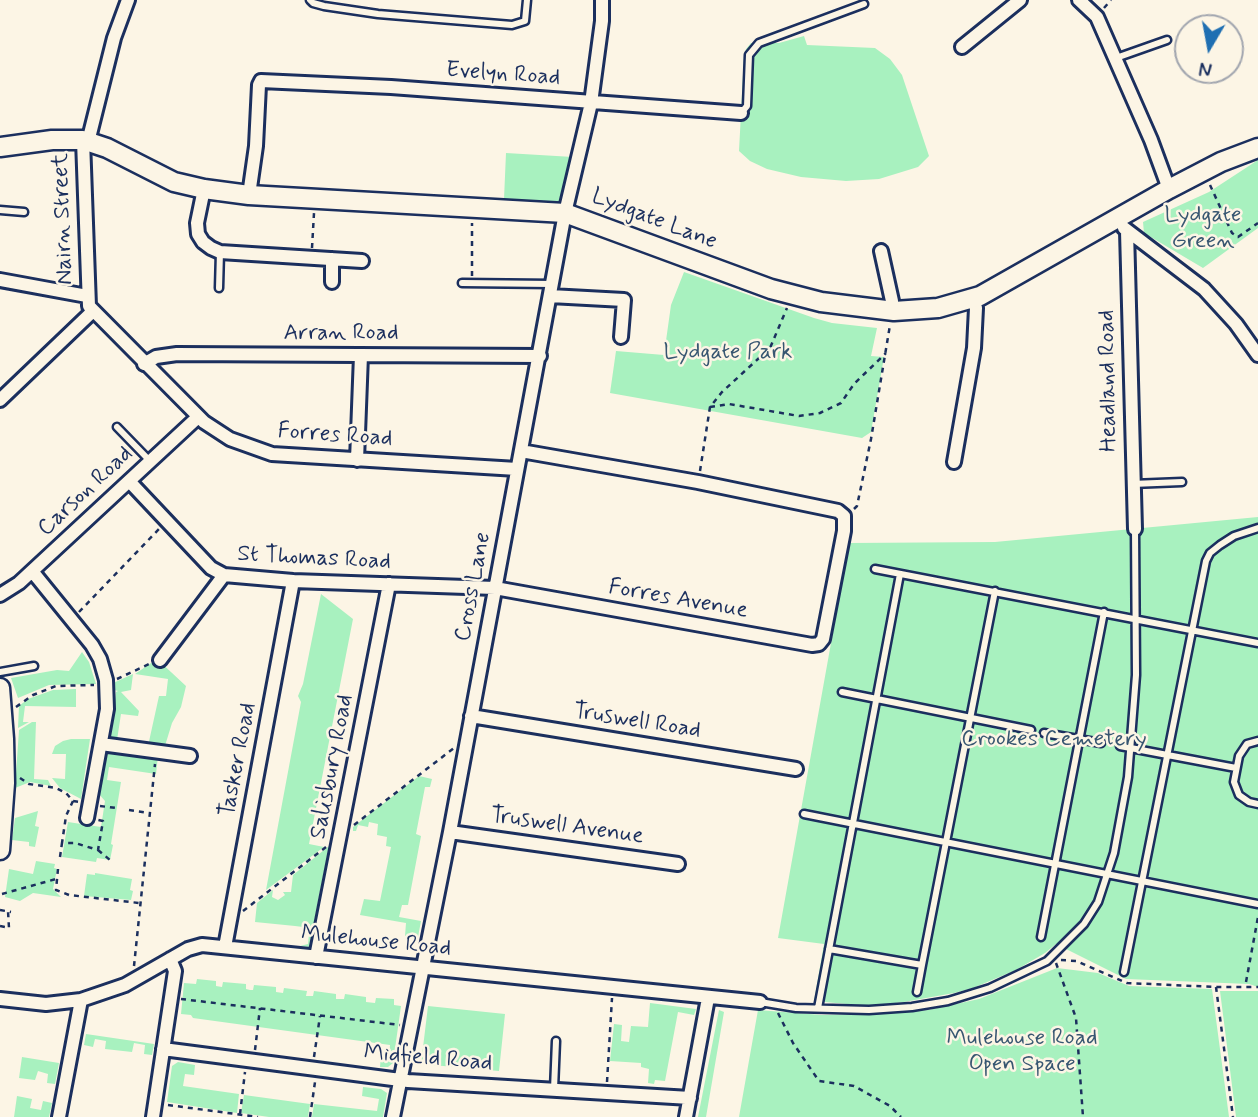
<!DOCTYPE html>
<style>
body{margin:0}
#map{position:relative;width:1258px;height:1117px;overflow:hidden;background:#fcf5e5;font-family:Mynerve,sans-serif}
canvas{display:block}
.north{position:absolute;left:1174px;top:14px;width:70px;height:70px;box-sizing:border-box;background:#fcf5e5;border:2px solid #a2a6af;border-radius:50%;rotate:190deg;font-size:19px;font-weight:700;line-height:28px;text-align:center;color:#1b2f5e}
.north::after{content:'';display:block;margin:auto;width:24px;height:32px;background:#1f6fb2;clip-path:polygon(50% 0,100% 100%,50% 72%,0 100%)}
</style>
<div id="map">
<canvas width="1258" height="1117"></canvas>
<div class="north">N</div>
</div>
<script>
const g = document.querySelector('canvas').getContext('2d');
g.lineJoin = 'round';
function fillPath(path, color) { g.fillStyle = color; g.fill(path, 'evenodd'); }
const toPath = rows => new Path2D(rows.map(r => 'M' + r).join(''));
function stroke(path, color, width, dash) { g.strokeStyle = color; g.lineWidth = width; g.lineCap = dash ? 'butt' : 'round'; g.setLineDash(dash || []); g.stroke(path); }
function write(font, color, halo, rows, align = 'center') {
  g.font = font + ' Mynerve,sans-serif'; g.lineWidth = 5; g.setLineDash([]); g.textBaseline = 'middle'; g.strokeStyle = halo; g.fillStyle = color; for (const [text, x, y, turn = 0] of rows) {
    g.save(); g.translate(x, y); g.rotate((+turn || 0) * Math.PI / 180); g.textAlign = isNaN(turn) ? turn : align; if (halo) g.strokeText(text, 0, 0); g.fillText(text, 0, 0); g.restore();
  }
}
fillPath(toPath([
 [804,36,807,45,875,48,890,59,902,75,929,156,918,167,879,179,846,181,801,177,767,169,750,161,739,151,744,56,746,49,751,43,779,43],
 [506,153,573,157,561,200,558,202,504,199],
 [1258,160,1258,228,1203,268,1144,233,1143,222,1209,192],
 [684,272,814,318,832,323,877,328,871,356,884,357,871,432,862,438,610,393,616,351,664,355,671,305],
 [1258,517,1258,987,1249,984,1126,979,1056,944,1045,953,1016,970,973,988,954,993,904,1002,869,1006,814,1001,824,944,778,938,849,543,995,542],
 [321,594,353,619,309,844,324,847,266,890,301,702,298,696,303,684],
 [82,652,89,662,96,684,49,685,18,698,11,678,57,670,69,671],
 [157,659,186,686,181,707,172,723,164,749,148,746,159,696,166,696,168,679,135,674],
 [133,674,131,690,121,692,139,711,138,716,121,714,117,740,112,739,110,736,116,692,118,691,114,690,111,684],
 [76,689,76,707,25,706,23,722,29,722,18,728,19,706,28,699,53,690],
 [32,722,36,722,34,779,48,780,51,786,30,782,15,788,19,730],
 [71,739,90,739,81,799,60,788,52,778,65,779,66,754,52,754,55,746,63,741],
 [106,749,158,756,156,774,109,767,107,780,121,782,111,844,113,845,110,860,97,858,96,862,62,857,68,822,101,827,105,801,98,793],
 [419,776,432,779,430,787,425,787,416,834,421,836,408,905,402,905,399,917,421,921,418,937,405,936,406,923,360,915,364,899,380,901,391,847,386,846,387,837,377,835,378,824,369,822,368,827,358,825,356,831,353,831,353,827],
 [38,811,35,826,39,827,35,847,29,846,29,842,12,840,15,818],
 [329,846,309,947,300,946,308,944,310,924,303,923,303,927,295,926,255,922,257,903,273,890,272,897,278,900,285,895,283,892,291,892,293,875],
 [36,861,55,864,54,868,57,869,53,889,61,897,33,893,20,901,5,897,9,869,33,874],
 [95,873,132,879,130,890,133,891,131,900,84,896,87,874,95,875],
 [1057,968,1098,973,1129,986,1212,989,1229,1117,739,1117,758,1010,822,1015,872,1014,928,1010,979,999],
 [197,979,216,981,216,986,222,987,223,982,246,984,246,989,250,990,253,990,254,985,276,987,276,992,283,993,284,988,307,991,306,996,313,996,314,991,336,994,336,999,344,999,345,994,366,997,366,1002,375,1003,376,998,394,999,394,1005,401,1006,393,1063,388,1067,380,1067,381,1056,389,1057,390,1045,193,1018,191,1015,181,1014,184,983,196,984],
 [1220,991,1258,991,1258,1117,1236,1117],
 [650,1003,696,1009,694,1015,678,1012,665,1081,655,1080,654,1084,648,1083,649,1069,641,1067,641,1063,610,1061,614,1024,622,1025,621,1041,629,1042,631,1026,648,1027],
 [428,1006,505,1014,499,1071,421,1064],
 [719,1010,724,1012,706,1117,698,1117],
 [86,1034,154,1044,152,1055,144,1054,145,1045,134,1043,132,1052,105,1049,106,1041,95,1039,93,1047,84,1045],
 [22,1057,59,1063,55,1084,47,1083,48,1074,38,1071,35,1080,19,1078],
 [178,1062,195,1065,194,1075,185,1074,183,1086,239,1094,237,1113,167,1102,172,1066],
 [363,1087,381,1089,387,1093,383,1117,312,1117,314,1104,377,1111,379,1099,362,1096],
 [244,1095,310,1104,308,1117,269,1117,241,1113],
 [17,1096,32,1099,30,1108,41,1110,43,1101,52,1103,49,1117,14,1117]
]), '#a8f1bf');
const lane = toPath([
 [310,0,313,3,324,6,378,14,512,25,525,21,527,0],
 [1116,58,1167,40],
 [741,113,747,106,749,55,759,43,864,4],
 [0,210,24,212],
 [462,283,552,284],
 [219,288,220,252],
 [117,427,150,461],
 [1132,484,1182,482],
 [875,569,1258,643],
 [0,672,34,666],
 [842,692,1031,730],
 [1044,733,1101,743],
 [1258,741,1247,744,1239,756,1234,782,1239,795,1249,802,1258,804],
 [1120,746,1236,768],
 [804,814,1258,904],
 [1041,937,1104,612],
 [829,949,922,965,995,591],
 [1124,972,1206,561,1210,553,1220,545,1234,536,1258,528],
 [917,992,922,965],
 [760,1002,796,1008,869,1010,912,1007,948,1001,990,988,1047,961,1084,924,1098,902,1114,853,1128,777,1136,675,1135,529],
 [818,1008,900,574],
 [554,1089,556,1041]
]);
const street = toPath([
 [1079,0,1097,17,1151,140,1169,189],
 [962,47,1020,0],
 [83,140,89,306,204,422,230,439,272,454,517,469],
 [88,142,114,38,128,0],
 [204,189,197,223,198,234,203,242,211,248,220,252,362,261],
 [249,195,256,146,259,85,261,81,391,87,741,113],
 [1124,228,1204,289,1236,324,1258,355],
 [1127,231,1135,529],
 [881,251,892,301,892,311],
 [0,280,87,296],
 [332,282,332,259],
 [550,296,624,300,621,337],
 [144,364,156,357,177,354,540,356],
 [0,400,92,312],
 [357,460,361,355],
 [954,462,974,348,976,308,973,299],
 [129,481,211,568,224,575,293,581,495,588,812,645,819,644,823,639,844,531,844,516,838,511,698,482,521,451],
 [32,571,92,645,100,659,106,680,107,709,87,818],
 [0,595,19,583,198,417],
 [160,660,224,575],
 [471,716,796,769],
 [101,744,190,756],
 [450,832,678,864],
 [225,947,293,581],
 [316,957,389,584],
 [0,999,46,1004,81,1000,125,985,188,949,202,945,760,1002],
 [163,1049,408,1081,690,1098],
 [59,1117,81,1000],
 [153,1117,175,971,170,959],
 [393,1117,450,832,565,213,591,103,602,21,602,0],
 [686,1117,708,998]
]);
const secondary = toPath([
 [0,147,52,140,83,140,107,148,174,182,204,189,249,195,565,213,771,289,821,302,894,311,938,308,980,296,1169,189,1221,162,1258,148],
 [0,688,4,739,5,783,0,850]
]);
stroke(lane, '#1b2f5e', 11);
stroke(street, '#1b2f5e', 18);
stroke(secondary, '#1b2f5e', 23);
stroke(toPath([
 [1104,8,1111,0],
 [1210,185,1232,233,1238,237,1258,223],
 [312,248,314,213],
 [472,276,472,223],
 [710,407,729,404,799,416,820,413,841,403,854,384,886,353],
 [700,471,710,407,722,392,770,348,787,308],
 [854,509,857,506,871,439,890,325],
 [79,612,159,529],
 [117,679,149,664],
 [16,707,33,695,56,686,94,685],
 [20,778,29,784,56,788,66,793,73,801,80,802],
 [73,801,66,816,62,843,75,843,98,850,103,821,98,820],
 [100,806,116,808],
 [129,810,149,813],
 [354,825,454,748],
 [98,850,110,860],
 [60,857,62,843],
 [58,869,56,890,69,895,139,903],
 [2,894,56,879],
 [0,910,11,912],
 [243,911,326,847],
 [0,926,9,928,8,911],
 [1061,960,1076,961,1127,983,1216,987,1258,987],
 [1056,963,1076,1018,1083,1117],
 [134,966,155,764],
 [1246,982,1258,917],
 [1216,987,1233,1117],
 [181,999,400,1025],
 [778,1013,793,1043,819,1081,854,1086,890,1106,901,1117],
 [255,1050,260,1008],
 [314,1057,320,1016],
 [607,1082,612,998],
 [168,1105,258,1117],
 [240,1114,245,1072],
 [310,1117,315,1082]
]), '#1b2f5e', 2.5, [5, 5]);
stroke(lane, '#fcf5e5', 6);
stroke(street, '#fcf5e5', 12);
stroke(secondary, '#fcf5e5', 18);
write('23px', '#1b2f5e', '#fcf5e5', [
 ["Evelyn Road",503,75,4],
 ["Nairn Street",64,219,-92],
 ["Lydgate Lane",654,220,21],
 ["Arran Road",341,334],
 ["Headland Road",1109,381,-91],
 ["Forres Road",335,436,4],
 ["Carson Road",86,492,-43],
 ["St Thomas Road",314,559,3],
 ["Cross Lane",474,587,-79],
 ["Forres Avenue",678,600,10],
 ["Truswell Road",637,722,9],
 ["Tasker Road",239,760,-79],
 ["Salisbury Road",333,767,-79],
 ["Truswell Avenue",567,827,8],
 ["Mulehouse Road",376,942,6],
 ["Midfield Road",428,1059,5]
]);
write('23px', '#375671', '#fcf5e5', [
 ["Lydgate",1203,216],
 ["Green",1203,242],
 ["Lydgate Park",728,353],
 ["Crookes Cemetery",1054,740],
 ["Mulehouse Road",1022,1039],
 ["Open Space",1022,1065]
]);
</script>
